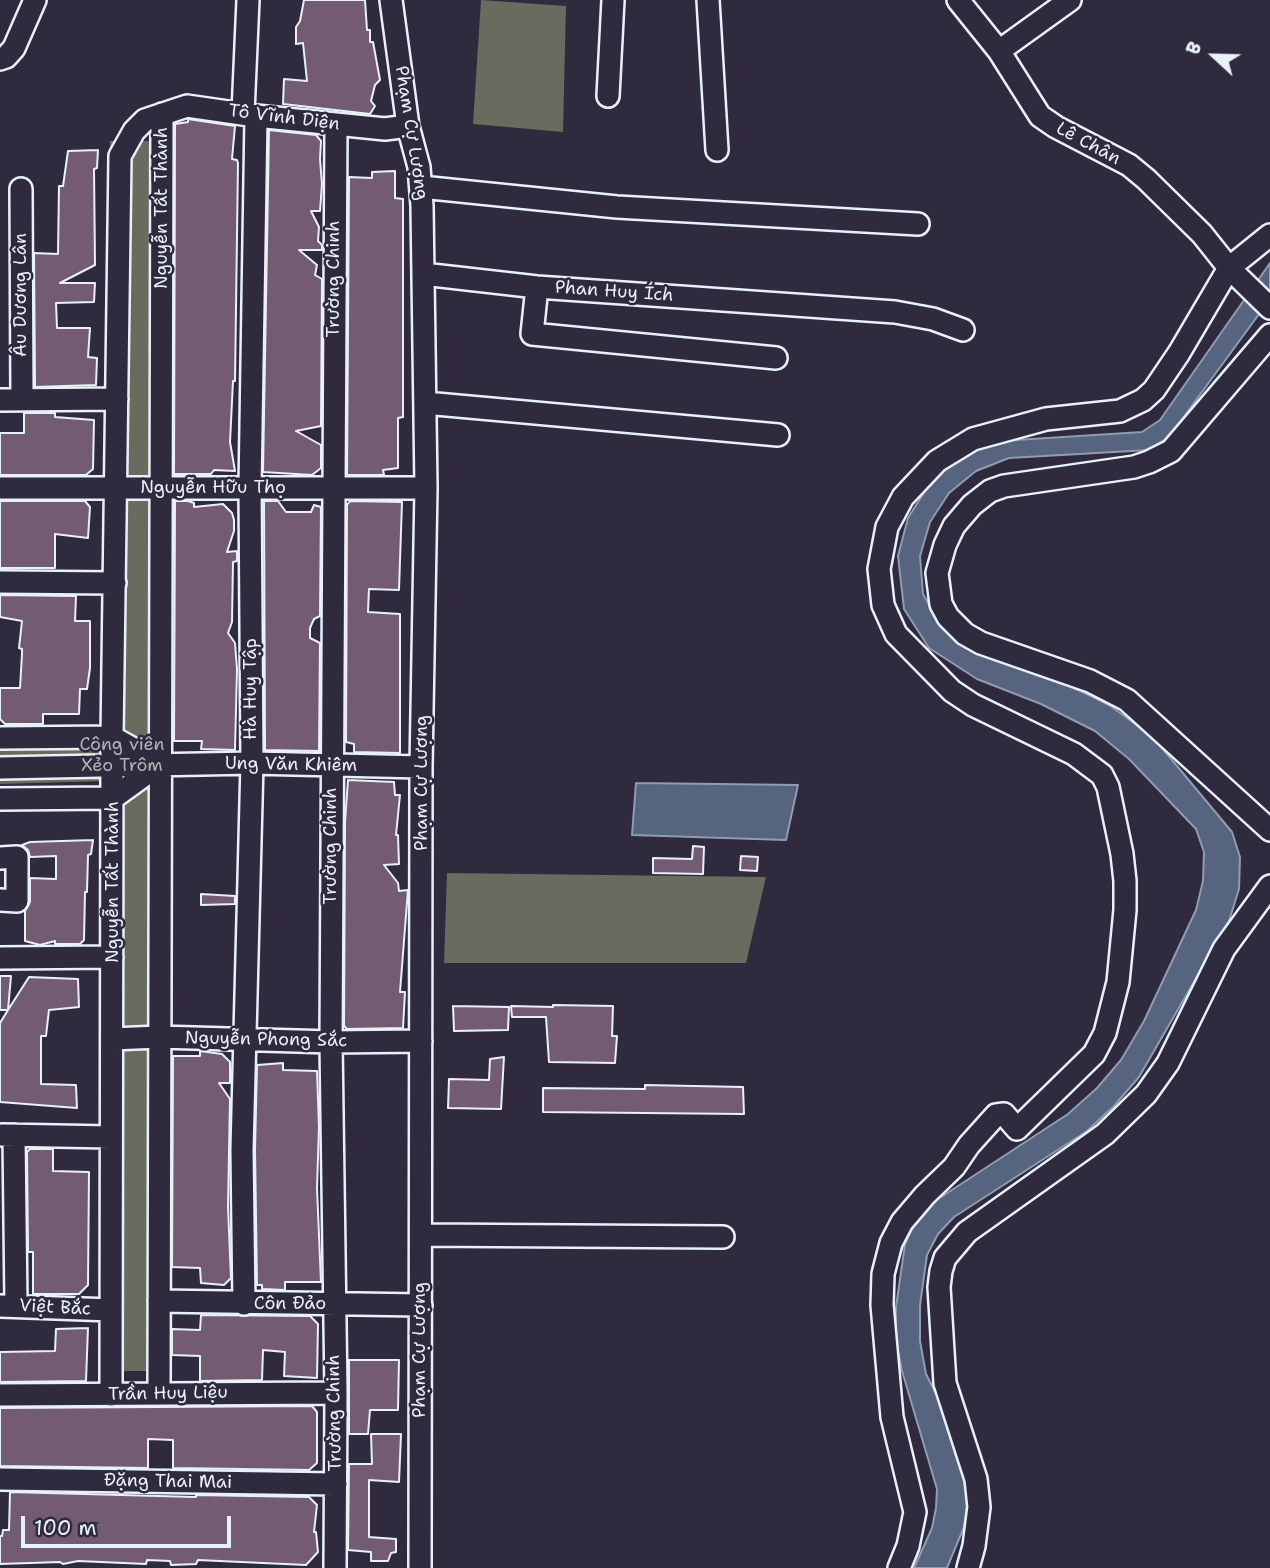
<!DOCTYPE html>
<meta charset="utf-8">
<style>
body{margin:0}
#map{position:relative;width:1270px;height:1568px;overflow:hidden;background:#2f2a3d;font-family:"Shantell Sans",sans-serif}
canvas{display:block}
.north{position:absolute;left:1179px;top:21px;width:70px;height:70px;-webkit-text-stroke:5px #2f2a3d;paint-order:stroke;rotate:292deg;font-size:19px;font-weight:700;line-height:28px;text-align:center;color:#e8f1f8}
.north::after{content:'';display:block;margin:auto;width:24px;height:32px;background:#e8f1f8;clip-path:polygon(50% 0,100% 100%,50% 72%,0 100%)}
.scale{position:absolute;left:21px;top:1516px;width:210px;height:32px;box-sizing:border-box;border:4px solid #e8f1f8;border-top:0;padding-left:9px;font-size:21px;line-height:24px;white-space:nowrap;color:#e8f1f8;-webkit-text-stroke:5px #2f2a3d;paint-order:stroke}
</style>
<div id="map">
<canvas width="1270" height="1568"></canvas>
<div class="north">B</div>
<div class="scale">100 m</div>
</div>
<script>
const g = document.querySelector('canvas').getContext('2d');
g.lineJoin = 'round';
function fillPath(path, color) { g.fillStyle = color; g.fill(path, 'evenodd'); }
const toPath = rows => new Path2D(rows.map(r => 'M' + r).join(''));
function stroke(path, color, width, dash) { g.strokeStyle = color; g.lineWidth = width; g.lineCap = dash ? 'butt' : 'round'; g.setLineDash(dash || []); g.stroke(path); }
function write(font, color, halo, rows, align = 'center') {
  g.font = font + ' "Shantell Sans",sans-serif'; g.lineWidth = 5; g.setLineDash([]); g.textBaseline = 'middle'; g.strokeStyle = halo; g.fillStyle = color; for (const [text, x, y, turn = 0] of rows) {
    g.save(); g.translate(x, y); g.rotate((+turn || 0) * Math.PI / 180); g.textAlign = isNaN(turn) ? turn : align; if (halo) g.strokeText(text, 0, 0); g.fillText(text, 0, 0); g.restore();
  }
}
fillPath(toPath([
 [481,0,566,6,563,132,473,124],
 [110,141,155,141,149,1371,105,1371,107,781,0,784,0,735,108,729],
 [447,873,766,877,746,963,444,963]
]), '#686b5e');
const water = toPath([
 [1270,263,1270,299,1169,437,1149,450,1009,458,976,471,949,493,930,522,920,556,923,594,942,628,983,654,1054,678,1109,705,1152,736,1232,832,1240,857,1239,889,1229,921,1139,1077,1114,1106,1087,1131,954,1217,938,1234,927,1255,920,1305,920,1341,926,1374,958,1438,970,1483,964,1527,947,1568,914,1568,932,1528,936,1508,937,1489,902,1371,896,1340,896,1307,905,1244,916,1220,932,1203,1068,1114,1097,1088,1121,1060,1144,1021,1196,910,1203,881,1204,852,1196,829,1129,759,1095,731,1041,704,977,679,929,648,904,609,898,556,908,518,930,483,959,456,1000,441,1142,432,1160,420,1270,263],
 [636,783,798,785,786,840,632,835,636,783]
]);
fillPath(water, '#56647f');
stroke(water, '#909caf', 2);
const building = toPath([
 [304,0,365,0,367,30,370,30,370,42,373,42,380,80,375,85,371,101,375,106,370,114,283,104,284,79,307,81,303,43,296,44,296,27,300,21,304,0],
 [188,119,235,126,232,159,237,160,238,163,235,381,233,381,230,442,235,471,214,470,211,474,174,474,175,124,188,122,188,119],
 [269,130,316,135,321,141,320,159,322,184,320,211,311,211,319,227,318,241,322,245,322,250,299,250,317,265,315,275,322,279,321,426,296,431,321,445,321,468,312,475,263,472,269,130],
 [98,150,97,168,94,169,95,265,60,283,95,283,94,302,56,303,57,328,90,328,88,357,97,358,96,385,35,387,34,253,58,254,59,186,63,186,68,151,98,150],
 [395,171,395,198,403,199,403,417,398,418,398,468,383,470,384,475,347,475,349,177,372,178,372,172,395,171],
 [24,413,55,413,55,417,94,420,93,469,86,475,0,475,0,433,24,433,24,413],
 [0,501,85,501,90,507,88,538,55,534,55,568,0,568,0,501],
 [175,501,188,501,194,503,194,507,223,504,232,513,234,520,234,531,227,552,237,551,237,561,233,562,232,622,228,633,235,643,237,669,235,750,201,749,202,741,174,741,175,501],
 [264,501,278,501,286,512,311,512,314,505,321,507,320,616,314,619,310,628,310,638,320,643,319,751,265,750,264,501],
 [350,501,402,502,399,590,369,589,368,612,400,614,400,753,354,752,354,744,346,742,347,505,350,501],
 [0,595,76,596,75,621,90,621,90,668,87,689,80,689,79,714,43,714,43,724,5,724,0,719,0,688,20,688,22,654,22,649,19,648,22,621,0,617,0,595],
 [348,780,394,782,395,795,400,795,396,835,398,835,399,864,384,865,398,883,399,891,408,890,400,992,405,992,403,1028,347,1029,344,1026,345,822,348,780],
 [93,840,91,854,88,855,87,892,85,892,84,940,80,944,55,944,55,941,40,945,25,941,25,911,30,902,30,878,56,879,56,856,30,857,28,850,22,845,30,842,93,840],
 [693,846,704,847,703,874,653,873,653,858,692,859,693,846],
 [741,856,758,857,757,871,740,870,741,856],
 [201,894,235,896,235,904,201,905,201,894],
 [0,976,11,976,8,1010,29,977,78,979,79,1007,49,1010,46,1036,41,1036,41,1084,76,1085,77,1108,0,1102,0,1023,8,1010,0,1010,0,976],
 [553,1005,613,1006,612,1036,617,1036,615,1063,549,1062,546,1017,512,1017,511,1006,553,1007,553,1005],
 [453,1006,509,1007,508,1030,454,1031,453,1006],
 [200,1051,222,1054,230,1062,230,1083,219,1083,230,1099,228,1207,231,1278,224,1285,201,1283,200,1268,172,1267,173,1056,200,1056,200,1051],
 [504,1057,501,1109,448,1108,449,1079,489,1080,490,1059,504,1057],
 [283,1063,283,1070,317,1071,319,1127,317,1188,321,1282,285,1282,285,1290,262,1289,262,1285,257,1285,255,1150,257,1065,283,1063],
 [645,1085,743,1087,744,1114,543,1112,543,1088,645,1089,645,1085],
 [30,1149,53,1149,53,1171,89,1172,88,1285,79,1294,33,1294,33,1252,28,1252,27,1152,30,1149],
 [201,1315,310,1316,318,1324,317,1378,284,1376,285,1352,263,1350,262,1380,200,1381,200,1356,172,1355,172,1329,200,1330,201,1315],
 [88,1328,86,1381,0,1382,0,1352,55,1351,56,1329,88,1328],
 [349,1360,399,1360,398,1410,370,1410,368,1434,349,1434,349,1360],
 [312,1406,317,1412,317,1463,309,1470,173,1468,173,1440,148,1439,148,1468,0,1466,0,1408,312,1406],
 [371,1434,401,1434,399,1482,369,1480,369,1537,396,1539,396,1552,391,1553,388,1561,371,1561,371,1552,348,1550,349,1464,372,1464,371,1434],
 [10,1492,196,1497,196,1495,309,1497,317,1505,314,1532,316,1532,318,1552,306,1565,198,1560,196,1564,171,1565,170,1561,147,1560,146,1564,78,1561,63,1564,60,1562,0,1564,0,1536,2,1536,3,1530,9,1530,10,1492]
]);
fillPath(building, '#735c72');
stroke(building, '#e8f1f8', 2);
const minor = toPath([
 [391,0,408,126,419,167,422,206,426,488,421,767,420,1568],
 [708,0,717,150],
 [958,0,999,51,1040,116,1056,127,1129,165,1146,179,1202,234,1229,268,1270,308],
 [999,51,1070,0],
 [0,59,6,57,14,48,35,0],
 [608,96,613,0],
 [243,113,248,0],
 [421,187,617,207,918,224],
 [21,189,22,400],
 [423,274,537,287,895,312,933,319,963,330],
 [537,287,532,334,776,358],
 [1270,335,1171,451,1149,462,1134,467,1004,486,990,491,972,505,954,526,945,545,937,573,941,604,948,617,965,634,981,643,1090,681,1127,700,1270,830],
 [0,400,117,399],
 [425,403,778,435],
 [0,488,426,488],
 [0,582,115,583],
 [0,738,112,737,160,764],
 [0,768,252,763,421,767],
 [0,799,113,798,160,764],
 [0,858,17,857,17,901,0,900],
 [0,958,112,957],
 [112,1039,159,1037,331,1042,421,1041],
 [2,1135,111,1137],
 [14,1135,16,1306],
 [421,1235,723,1237],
 [159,1301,421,1305],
 [244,1304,242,1150,252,763,250,488,256,116],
 [0,1306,111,1310],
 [159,1392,162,114],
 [0,1395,336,1393],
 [111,1395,112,737,120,156,134,131,145,120,187,106,256,116,385,129,408,126],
 [0,1479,336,1484],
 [335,1568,336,1393,331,1042,336,124],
 [899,1568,908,1546,915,1512,892,1417,882,1305,883,1274,891,1243,902,1222,925,1195,954,1167,969,1145,996,1115,1004,1114,1017,1129,1094,1054,1105,1033,1118,982,1125,910,1125,881,1122,854,1108,787,1102,775,1074,754,973,705,952,691,896,634,883,605,879,569,887,527,903,497,937,461,973,439,1046,419,1120,411,1143,400,1154,390,1179,353,1229,268,1270,235],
 [968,1568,974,1546,979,1507,976,1479,945,1383,939,1287,941,1271,945,1258,967,1232,1105,1134,1146,1094,1168,1063,1224,949,1270,886]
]);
stroke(minor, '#e8f1f8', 26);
stroke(minor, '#2f2a3d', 21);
write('18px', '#e8f1f8', '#2f2a3d', [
 ["Tô Vĩnh Diện",284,118,7],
 ["Phạm Cự Lượng",411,133,81],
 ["Lê Chân",1088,144,28],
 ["Nguyễn Tất Thành",162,208,-90],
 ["Trường Chinh",334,279,-90],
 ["Phan Huy Ích",614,292,4],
 ["Âu Dương Lân",21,295,-90],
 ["Nguyễn Hữu Thọ",213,488],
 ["Hà Huy Tập",251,689,-90],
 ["Ung Văn Khiêm",291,765,1],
 ["Phạm Cự Lượng",422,783,-90],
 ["Trường Chinh",331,846,-90],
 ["Nguyễn Tất Thành",113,882,-90],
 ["Nguyễn Phong Sắc",266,1040,1],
 ["Côn Đảo",290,1304],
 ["Việt Bắc",55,1308,3],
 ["Phạm Cự Lượng",420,1350,-90],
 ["Trần Huy Liệu",168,1394,-1],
 ["Trường Chinh",335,1413,-91],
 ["Đặng Thai Mai",168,1482,1]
]);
write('18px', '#aeb5b3', '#2f2a3d', [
 ["Công viên",122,745],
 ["Xẻo Trôm",122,766]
]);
</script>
